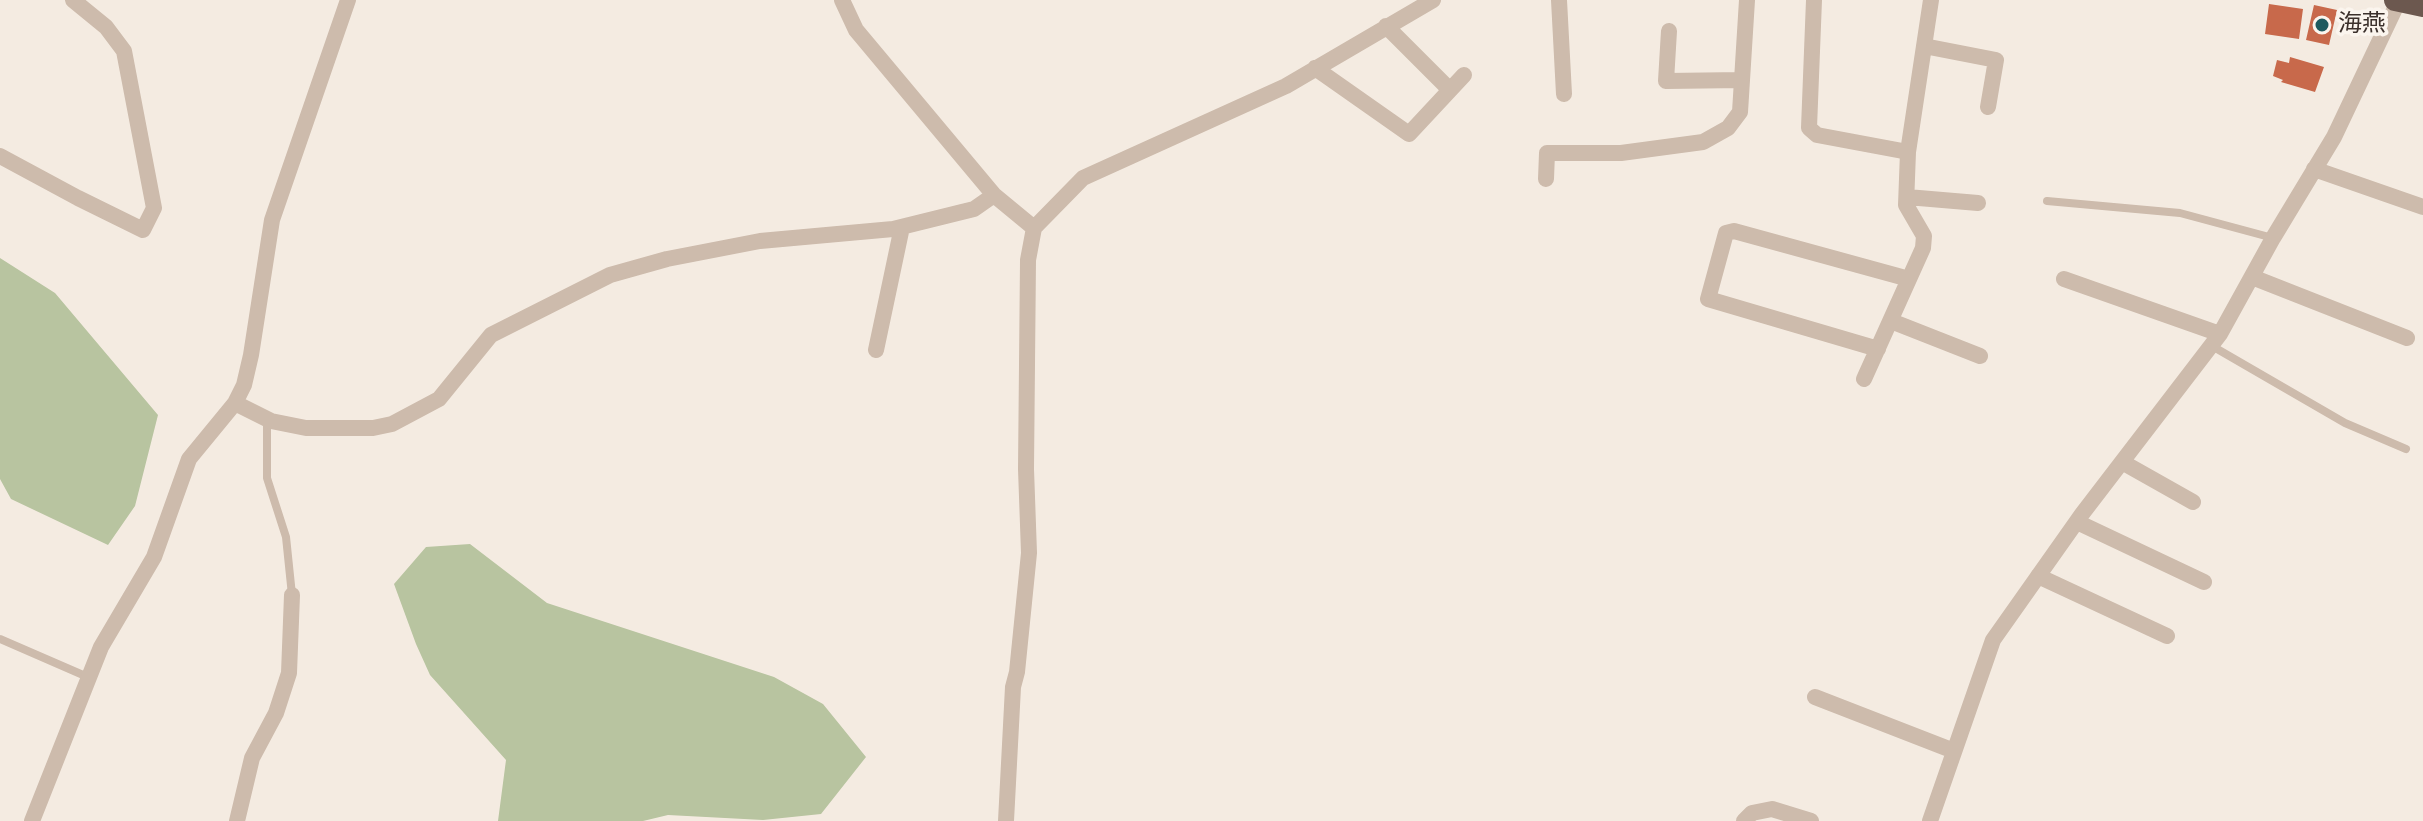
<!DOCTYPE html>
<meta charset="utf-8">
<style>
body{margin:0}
canvas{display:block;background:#f4ebe1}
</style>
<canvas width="2423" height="821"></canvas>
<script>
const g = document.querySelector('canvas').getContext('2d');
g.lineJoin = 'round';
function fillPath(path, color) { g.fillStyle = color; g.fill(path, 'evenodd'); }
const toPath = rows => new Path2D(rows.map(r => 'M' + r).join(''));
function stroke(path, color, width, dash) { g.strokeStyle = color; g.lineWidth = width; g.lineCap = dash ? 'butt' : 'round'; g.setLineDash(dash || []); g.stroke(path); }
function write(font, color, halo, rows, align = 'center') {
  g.font = font + ' "DM Sans","Noto Sans JP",sans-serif'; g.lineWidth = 7; g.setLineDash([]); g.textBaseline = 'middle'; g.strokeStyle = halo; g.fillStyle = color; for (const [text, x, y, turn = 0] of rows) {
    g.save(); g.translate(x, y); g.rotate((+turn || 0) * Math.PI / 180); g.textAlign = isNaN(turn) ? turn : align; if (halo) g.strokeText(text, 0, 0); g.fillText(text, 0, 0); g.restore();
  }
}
fillPath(toPath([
 [0,258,55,293,158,415,135,506,108,545,11,499,0,479],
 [470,544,547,603,774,677,823,704,866,757,821,814,763,820,668,815,643,821,498,821,506,760,430,675,416,644,394,584,426,547]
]), '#b8c4a0');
fillPath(toPath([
 [2269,4,2303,9,2299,39,2265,34],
 [2314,5,2337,10,2329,45,2306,40],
 [2290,57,2324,67,2315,92,2281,82,2283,80,2273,76,2277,60,2289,63]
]), '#c8694b');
stroke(toPath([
 [2047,201,2180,213,2273,238],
 [2212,346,2345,423,2406,449],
 [267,420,267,478,286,537,292,595],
 [0,639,90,678]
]), '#cdbbac', 8);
stroke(toPath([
 [842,0,856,30,994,195,1034,228],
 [1559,0,1564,94],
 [1814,0,1809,128,1817,135,1908,152],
 [1386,26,1450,90],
 [1669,31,1666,81,1742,80],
 [1924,46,1996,60,1988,107],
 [1315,68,1409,134,1464,75],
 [0,156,78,198,143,230,154,208,124,51,106,27,73,0],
 [2314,169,2423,207],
 [1546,179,1547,153,1621,153,1703,142,1728,128,1740,112,1747,0],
 [1907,197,1978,203],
 [2252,277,2407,338],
 [2064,279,2220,334],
 [1891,321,1980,356],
 [1878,349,1708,299,1726,233,1734,231,1909,279],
 [876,350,902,227],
 [1864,379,1923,248,1924,236,1906,205,1908,152,1931,0],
 [235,403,271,421,306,428,373,428,392,424,439,399,491,335,610,275,667,259,760,241,893,229,974,209,994,195],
 [2122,462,2193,502],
 [2077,522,2204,582],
 [2038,576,2167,636],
 [1815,697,1954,751],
 [32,821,101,647,154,557,189,459,235,403,244,385,251,355,272,220,348,0],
 [237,821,252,758,276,713,289,673,292,595],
 [1006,821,1013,687,1017,672,1029,553,1026,469,1028,260,1034,228,1083,178,1286,86,1433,0],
 [1744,821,1752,813,1772,809,1811,821],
 [1930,821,1993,640,2082,514,2220,334,2273,238,2334,137,2399,0]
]), '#cdbbac', 16);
stroke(toPath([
 [2395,0,2423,6]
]), '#6c584f', 22);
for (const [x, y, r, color] of [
 [2322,25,8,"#1f5a5e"]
]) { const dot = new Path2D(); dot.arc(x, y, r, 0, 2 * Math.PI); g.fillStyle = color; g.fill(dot); stroke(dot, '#fbf5ee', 3); }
write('24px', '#3b302b', '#fbf5ee', [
 ["海燕",2338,25]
], 'left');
</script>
